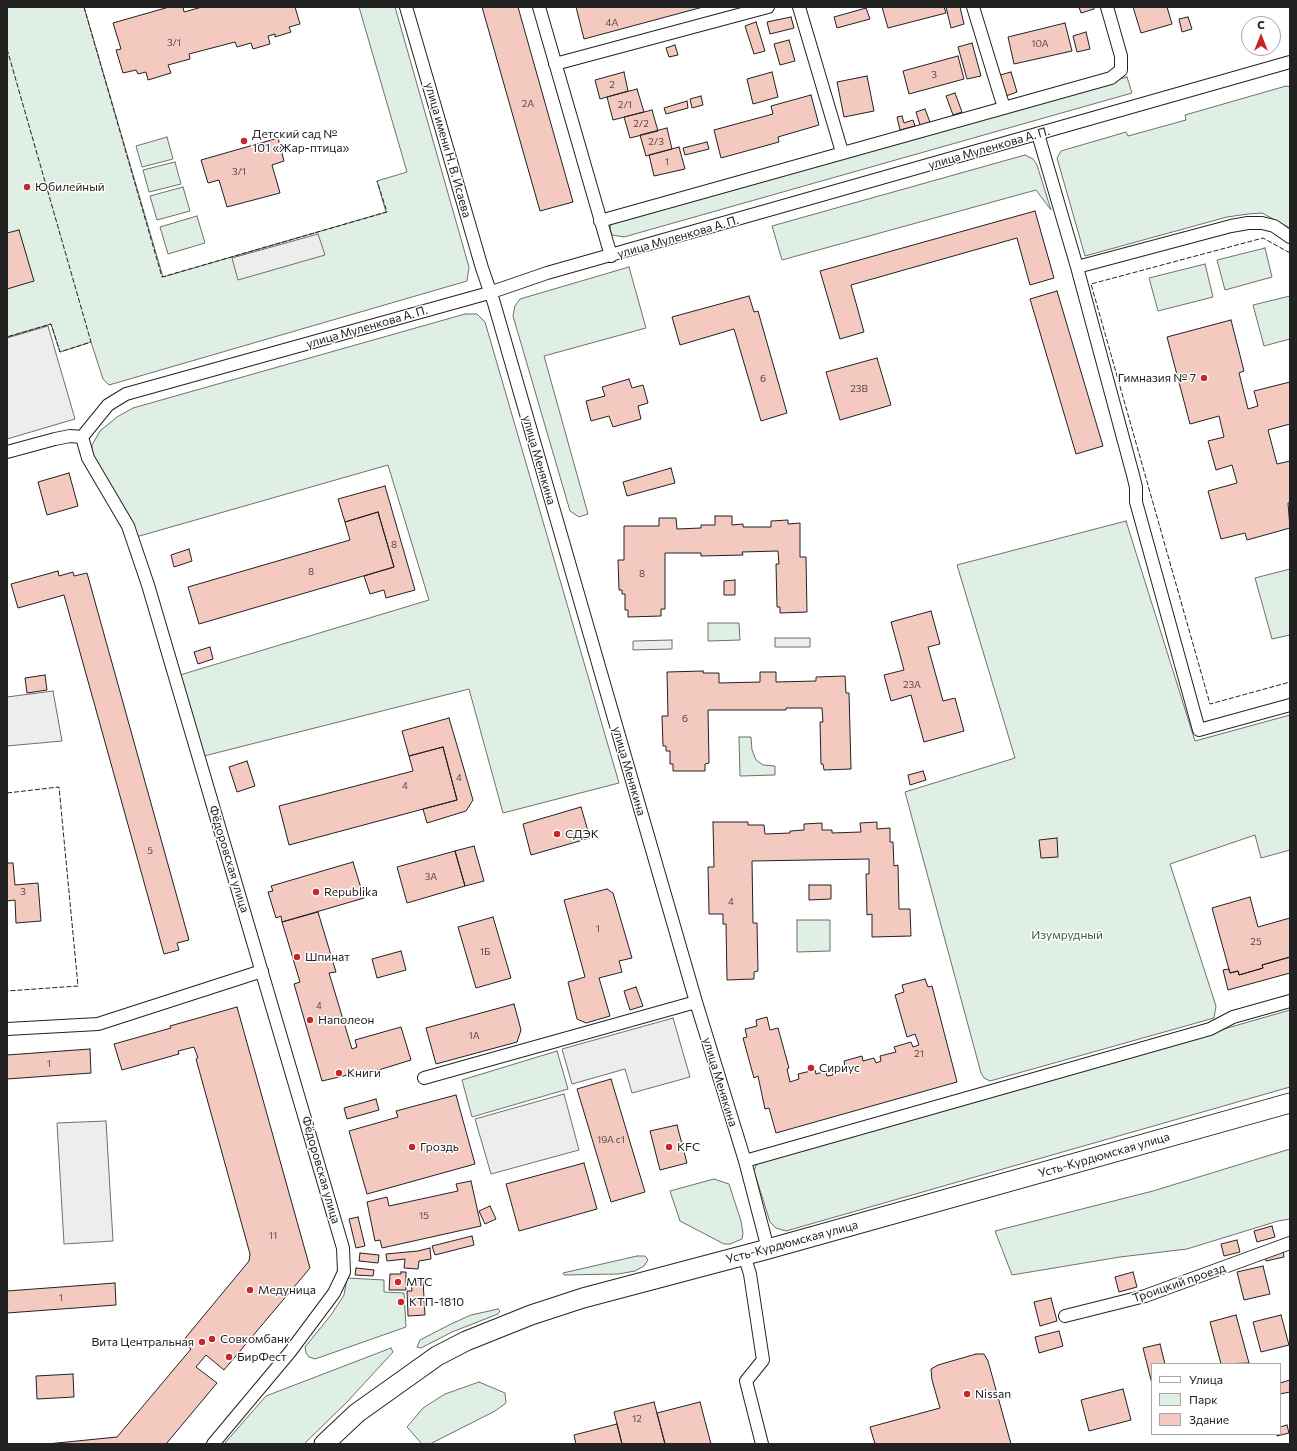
<!DOCTYPE html>
<meta charset="utf-8">
<style>
body{margin:0}
#map{position:relative;width:1297px;height:1451px;overflow:hidden;background:#fff;font-family:Commissioner,sans-serif}
canvas{display:block}
.frame{position:absolute;inset:0;border:8px solid #222;pointer-events:none}
.legend{position:absolute;left:1151px;top:1363px;width:130px;height:72px;box-sizing:border-box;background:#fff;border:1px solid #a7a7a7;margin:0;padding:5px 7px;list-style:none;font-size:12px;color:#222}
.legend li{display:flex;align-items:center;gap:8px;height:20px}
.legend b{width:20px;border:1px solid #a7a7a7}
.north{position:absolute;left:1241px;top:16px;width:40px;height:40px;box-sizing:border-box;background:#fff;border:1px solid #a7a7a7;border-radius:50%;rotate:0deg;font-size:11px;font-weight:700;line-height:16px;text-align:center;color:#222}
.north::after{content:'';display:block;margin:auto;width:14px;height:18px;background:#c62828;clip-path:polygon(50% 0,100% 100%,50% 72%,0 100%)}
</style>
<div id="map">
<canvas width="1297" height="1451"></canvas>
<div class="frame"></div>
<ul class="legend">
<li><b style="height:5px;background:#fff"></b>Улица</li>
<li><b style="height:11px;background:#e0efe3"></b>Парк</li>
<li><b style="height:11px;background:#f3c9c0"></b>Здание</li>
</ul>
<div class="north">С</div>
</div>
<script>
const g = document.querySelector('canvas').getContext('2d');
g.lineJoin = 'round';
function fillPath(path, color) { g.fillStyle = color; g.fill(path, 'evenodd'); }
const toPath = rows => new Path2D(rows.map(r => 'M' + r).join(''));
function stroke(path, color, width, dash) { g.strokeStyle = color; g.lineWidth = width; g.lineCap = dash ? 'butt' : 'round'; g.setLineDash(dash || []); g.stroke(path); }
function write(font, color, halo, rows, align = 'center') {
  g.font = font + ' Commissioner,sans-serif'; g.lineWidth = 3; g.setLineDash([]); g.textBaseline = 'middle'; g.strokeStyle = halo; g.fillStyle = color; for (const [text, x, y, turn = 0] of rows) {
    g.save(); g.translate(x, y); g.rotate((+turn || 0) * Math.PI / 180); g.textAlign = isNaN(turn) ? turn : align; if (halo) g.strokeText(text, 0, 0); g.fillText(text, 0, 0); g.restore();
  }
}
const green = toPath([
 [7,7,84,7,163,277,386,212,377,181,407,172,359,7,395,7,469,267,467,281,109,385,103,379,91,342,60,352,51,324,7,337,7,7],
 [1127,77,1132,93,624,237,612,235,610,229,611,224,618,220,1127,77],
 [1286,86,1290,87,1290,228,1262,213,1248,214,1227,217,1085,256,1057,158,1061,151,1126,132,1128,136,1186,120,1185,115,1286,86],
 [167,137,173,159,142,167,136,146,167,137],
 [1025,155,1033,159,1037,165,1051,210,1036,190,782,260,772,226,1025,155],
 [175,162,181,184,149,192,143,170,175,162],
 [183,187,190,211,157,220,150,196,183,187],
 [197,216,205,243,168,254,160,227,197,216],
 [1265,248,1272,277,1225,290,1217,260,1265,248],
 [1205,264,1213,297,1158,311,1149,278,1205,264],
 [629,267,646,328,544,356,588,514,579,517,570,511,513,316,515,306,520,299,629,267],
 [1290,296,1290,339,1264,346,1253,305,1290,296],
 [465,314,477,314,485,322,619,783,503,813,469,689,204,756,180,675,429,600,388,465,136,537,92,454,92,445,100,431,117,417,133,408,465,314],
 [1126,521,1195,741,1290,715,1290,850,1261,858,1255,835,1170,864,1216,1006,1214,1018,990,1081,984,1078,981,1073,905,792,1015,758,957,565,1126,521],
 [1290,569,1290,635,1272,639,1255,578,1290,569],
 [708,623,739,623,740,640,708,641,708,623],
 [739,737,751,737,752,750,756,760,763,765,775,766,775,775,740,776,739,737],
 [797,920,830,920,830,951,797,952,797,920],
 [1290,1010,1290,1087,786,1231,776,1228,770,1222,754,1171,756,1165,761,1162,1290,1010],
 [557,1051,568,1089,472,1117,462,1080,557,1051],
 [1290,1149,1290,1219,1278,1221,1187,1249,1120,1257,1012,1275,995,1231,1153,1191,1290,1149],
 [714,1179,729,1184,741,1221,743,1233,742,1239,730,1244,724,1244,680,1221,670,1191,714,1179],
 [637,1256,645,1256,648,1260,644,1266,635,1271,618,1274,564,1275,563,1273,637,1256],
 [347,1278,384,1280,384,1292,404,1293,406,1327,315,1359,309,1357,306,1353,305,1347,331,1315,344,1295,347,1278],
 [498,1309,500,1311,498,1314,452,1332,421,1348,417,1347,420,1340,451,1324,471,1315,498,1309],
 [391,1348,393,1352,347,1402,304,1444,224,1444,266,1396,391,1348],
 [479,1382,505,1393,506,1403,495,1411,430,1444,422,1444,407,1427,423,1408,445,1394,479,1382]
]);
fillPath(green, '#e0efe3');
stroke(green, '#6f6f6f', 1);
const parking = toPath([
 [318,234,325,255,238,280,232,258,318,234],
 [48,326,75,419,7,439,7,338,48,326],
 [775,638,810,638,810,647,775,647,775,638],
 [672,640,672,649,633,650,633,641,672,640],
 [53,691,62,741,7,746,7,697,53,691],
 [673,1018,690,1077,632,1093,625,1069,572,1084,562,1049,673,1018],
 [564,1094,579,1150,491,1174,475,1119,564,1094],
 [106,1121,113,1241,64,1244,57,1123,106,1121]
]);
fillPath(parking, '#ededed');
stroke(parking, '#6f6f6f', 1);
const building = toPath([
 [169,7,183,7,184,12,202,7,295,7,300,24,289,27,291,32,275,37,275,34,268,36,270,44,253,49,251,43,237,47,235,42,189,54,190,59,168,65,171,73,148,80,146,72,138,74,136,70,123,73,116,50,121,49,113,23,169,7],
 [482,7,518,7,573,202,540,211,482,7],
 [576,7,703,7,584,39,576,7],
 [882,7,944,7,946,13,888,28,882,7],
 [946,7,960,7,964,24,951,28,946,7],
 [1079,7,1094,7,1094,9,1081,13,1079,7],
 [1133,7,1167,7,1172,24,1141,33,1133,7],
 [866,8,870,19,837,28,834,17,866,8],
 [791,17,794,28,770,34,767,22,791,17],
 [1188,17,1192,29,1182,32,1179,19,1188,17],
 [756,22,765,51,754,54,745,26,756,22],
 [1065,23,1072,51,1014,64,1008,37,1065,23],
 [1086,32,1090,49,1077,52,1073,36,1086,32],
 [789,40,795,61,780,65,774,44,789,40],
 [972,43,981,76,967,79,958,47,972,43],
 [675,45,678,55,669,57,666,48,675,45],
 [958,56,964,79,909,94,903,71,958,56],
 [624,72,628,91,600,99,595,80,624,72],
 [772,72,778,97,753,104,747,79,772,72],
 [1011,72,1017,92,1006,96,1000,75,1011,72],
 [867,76,874,111,844,117,837,82,867,76],
 [637,89,644,112,613,120,607,97,637,89],
 [955,93,962,112,953,115,946,96,955,93],
 [811,95,819,125,778,137,779,142,721,158,714,130,773,114,771,106,811,95],
 [701,96,703,105,692,108,690,99,701,96],
 [687,101,688,108,666,114,664,108,687,101],
 [925,109,930,122,920,125,916,112,925,109],
 [652,110,658,131,630,138,624,117,652,110],
 [902,116,904,123,913,120,915,126,900,130,897,117,902,116],
 [667,128,672,149,646,156,640,135,667,128],
 [278,138,284,161,272,165,280,193,227,207,219,180,208,183,201,160,278,138],
 [707,142,709,149,685,155,683,148,707,142],
 [679,147,685,169,654,176,649,155,679,147],
 [1035,211,1054,278,1030,285,1017,238,851,285,864,332,840,339,820,271,1035,211],
 [19,230,34,281,7,289,7,233,19,230],
 [1057,291,1103,446,1076,454,1030,299,1057,291],
 [749,296,754,312,758,311,787,413,761,421,734,329,680,345,672,317,749,296],
 [1231,320,1244,371,1239,373,1248,409,1258,406,1254,391,1290,382,1290,424,1268,430,1277,464,1290,461,1290,502,1288,503,1290,528,1247,540,1245,533,1221,539,1208,491,1237,483,1232,465,1216,470,1208,441,1224,437,1219,416,1190,424,1167,337,1231,320],
 [877,358,891,405,840,420,826,372,877,358],
 [629,379,632,388,643,385,648,403,638,406,641,419,613,427,609,416,591,421,586,401,605,396,602,387,629,379],
 [671,468,675,483,627,496,623,482,671,468],
 [69,473,78,506,47,515,38,482,69,473],
 [385,486,415,590,386,598,384,590,370,594,364,576,394,567,378,512,345,522,338,499,385,486],
 [378,512,394,567,199,624,188,587,350,540,345,522,378,512],
 [715,516,732,516,732,525,743,524,743,527,771,527,771,521,788,520,788,524,800,523,800,557,806,557,807,612,780,613,780,607,777,607,776,564,779,564,778,551,742,552,743,555,701,556,701,553,665,553,665,609,661,609,661,616,628,617,628,610,625,610,625,594,622,594,622,590,619,590,618,560,624,560,624,526,659,526,659,518,676,518,677,529,701,528,701,525,715,525,715,516],
 [189,549,192,561,174,567,171,555,189,549],
 [58,571,59,576,73,572,74,576,87,573,189,940,177,943,179,950,164,954,64,595,18,608,11,584,58,571],
 [735,580,735,595,724,595,724,581,735,580],
 [931,611,940,644,928,647,943,701,955,698,964,731,924,742,911,695,891,701,884,675,904,670,891,622,931,611],
 [210,647,213,659,198,664,194,652,210,647],
 [703,671,703,673,719,673,719,683,760,682,760,672,776,672,776,682,816,681,816,677,845,676,846,693,849,693,851,769,824,770,823,764,821,764,820,722,823,722,822,708,786,708,786,710,708,710,709,763,705,764,705,771,673,771,673,764,670,764,670,751,666,751,666,746,663,746,662,716,668,716,667,672,703,671],
 [45,675,47,690,27,693,25,678,45,675],
 [449,718,473,800,466,811,427,823,423,809,457,800,443,747,409,756,402,731,449,718],
 [443,747,457,800,289,845,279,806,413,771,409,756,443,747],
 [247,761,255,786,237,792,229,767,247,761],
 [923,771,926,780,910,785,908,775,923,771],
 [581,807,590,838,531,855,523,824,581,807],
 [713,822,748,822,748,825,764,825,765,834,790,833,790,831,804,830,804,824,822,823,822,830,832,830,832,833,861,832,860,823,877,822,877,829,890,828,890,842,893,842,894,866,898,865,899,909,910,909,911,936,872,937,872,914,867,915,866,874,869,874,869,859,752,861,753,923,757,923,758,971,754,972,754,979,727,980,726,924,723,924,723,914,709,914,708,867,714,867,713,822],
 [1057,838,1058,857,1041,858,1039,840,1057,838],
 [474,846,484,881,465,886,455,851,474,846],
 [455,851,465,886,407,903,397,867,455,851],
 [353,862,364,898,282,922,281,916,276,918,268,892,273,891,271,886,353,862],
 [7,863,13,863,15,885,38,883,41,921,16,923,15,900,7,901,7,863],
 [809,885,831,885,831,899,809,900,809,885],
 [607,889,613,893,632,958,619,961,622,972,599,978,610,1016,586,1023,577,1019,568,982,585,977,564,900,607,889],
 [1250,897,1258,927,1290,918,1290,957,1262,965,1263,968,1239,975,1238,971,1230,973,1212,908,1250,897],
 [318,912,336,972,329,973,352,1049,357,1047,355,1040,401,1027,411,1060,353,1078,352,1074,322,1081,294,984,300,982,282,922,318,912],
 [493,917,511,978,476,988,458,927,493,917],
 [401,951,406,970,377,978,372,959,401,951],
 [1290,957,1290,973,1228,990,1223,970,1229,969,1230,973,1238,971,1239,975,1263,968,1262,965,1290,957],
 [925,979,928,987,932,986,957,1082,776,1133,769,1108,765,1109,758,1076,754,1078,743,1038,747,1037,745,1029,757,1026,756,1020,767,1017,770,1030,778,1028,789,1068,787,1069,790,1082,799,1079,798,1074,815,1070,816,1074,826,1071,827,1076,833,1075,831,1070,845,1066,844,1061,862,1056,863,1061,874,1058,876,1063,881,1061,880,1056,896,1052,894,1047,911,1042,913,1047,919,1045,915,1034,907,1037,895,995,904,992,902,985,925,979],
 [636,987,643,1006,630,1010,624,991,636,987],
 [514,1004,521,1030,517,1042,436,1064,426,1028,514,1004],
 [237,1007,310,1268,224,1370,206,1355,196,1367,217,1383,166,1444,47,1444,117,1437,191,1349,182,1342,249,1261,250,1254,196,1059,198,1058,194,1047,178,1051,179,1054,122,1070,114,1044,171,1028,170,1026,237,1007],
 [90,1049,91,1073,7,1079,7,1055,90,1049],
 [611,1079,645,1192,611,1202,577,1089,611,1079],
 [456,1095,475,1164,367,1194,349,1131,398,1117,396,1111,456,1095],
 [376,1099,379,1110,347,1119,344,1108,376,1099],
 [677,1125,687,1163,660,1170,650,1131,677,1125],
 [584,1163,597,1209,519,1231,506,1184,584,1163],
 [471,1181,481,1226,382,1248,380,1240,375,1241,367,1202,387,1197,389,1206,458,1191,456,1184,471,1181],
 [490,1206,496,1219,485,1224,479,1211,490,1206],
 [358,1217,365,1246,356,1248,349,1219,358,1217],
 [1272,1226,1275,1237,1257,1242,1254,1231,1272,1226],
 [472,1236,474,1245,435,1255,432,1246,472,1236],
 [1237,1240,1240,1252,1224,1256,1221,1244,1237,1240],
 [430,1248,431,1259,419,1261,418,1269,404,1268,405,1259,387,1261,386,1254,418,1251,430,1248],
 [1283,1251,1284,1257,1266,1261,1265,1256,1283,1251],
 [360,1253,379,1255,378,1263,359,1261,360,1253],
 [1263,1266,1270,1294,1244,1300,1237,1272,1263,1266],
 [356,1268,374,1270,373,1276,355,1275,356,1268],
 [401,1272,406,1272,406,1290,389,1290,390,1274,401,1274,401,1272],
 [1133,1272,1137,1287,1119,1292,1115,1277,1133,1272],
 [423,1280,425,1315,408,1316,407,1291,412,1291,411,1281,423,1280],
 [115,1283,116,1305,7,1313,7,1291,115,1283],
 [1051,1298,1057,1321,1040,1326,1034,1302,1051,1298],
 [1236,1315,1249,1363,1221,1364,1210,1322,1236,1315],
 [1281,1315,1289,1345,1261,1352,1253,1322,1281,1315],
 [1059,1331,1063,1346,1039,1353,1035,1337,1059,1331],
 [1160,1344,1165,1364,1152,1364,1152,1384,1143,1348,1160,1344],
 [976,1354,984,1354,988,1361,1011,1444,875,1444,870,1427,940,1408,932,1380,931,1369,938,1365,976,1354],
 [73,1374,74,1397,37,1399,36,1376,73,1374],
 [1290,1380,1290,1392,1280,1394,1280,1383,1290,1380],
 [1123,1389,1131,1420,1089,1431,1081,1400,1123,1389],
 [654,1402,665,1444,622,1444,614,1412,654,1402],
 [700,1402,711,1444,665,1444,657,1413,700,1402],
 [617,1424,622,1444,576,1444,574,1435,617,1424],
 [1287,1425,1289,1433,1277,1436,1277,1434,1280,1434,1280,1427,1287,1425]
]);
fillPath(building, '#f3c9c0');
stroke(building, '#222', 1);
const street = toPath([
 [406,7,482,268,494,303,696,1002,745,1161,768,1249],
 [539,7,611,256],
 [799,7,842,152],
 [973,7,1004,108],
 [555,64,768,7],
 [1038,134,1077,267,1231,226,1248,223,1262,223,1274,226,1290,237],
 [600,221,1111,78,1121,70,1121,56,1107,7],
 [1077,267,1133,475,1136,487,1136,502,1199,730,1290,705],
 [82,437,108,405,126,394,489,293,547,273,1290,62],
 [82,437,88,458,128,526,148,585,343,1248,344,1272,334,1293,290,1352,213,1444],
 [7,452,55,439,70,436,82,437],
 [7,1029,98,1024,262,971],
 [424,1078,696,1002],
 [745,1161,1210,1029,1233,1017,1290,1001],
 [744,1255,750,1274,763,1360,746,1381,762,1444],
 [1065,1316,1145,1296,1290,1243]
]);
const primary = toPath([
 [324,1444,357,1413,437,1356,466,1341,531,1315,583,1298,768,1249,1290,1103]
]);
stroke(street, '#222', 14);
stroke(primary, '#222', 21);
stroke(street, '#fff', 12);
stroke(primary, '#fff', 19);
stroke(toPath([
 [84,7,162,277,387,212,377,181],
 [7,49,91,342,60,352,51,324,7,337],
 [1290,253,1263,238,1091,284,1210,704,1290,682],
 [7,793,59,787,78,986,7,991]
]), '#222', 1, [5, 2]);
for (const [x, y, r, color] of [
 [244,141,4,"#c62828"],
 [27,187,4,"#c62828"],
 [1204,378,4,"#c62828"],
 [557,834,4,"#c62828"],
 [316,892,4,"#c62828"],
 [297,957,4,"#c62828"],
 [310,1020,4,"#c62828"],
 [811,1068,4,"#c62828"],
 [339,1073,4,"#c62828"],
 [412,1147,4,"#c62828"],
 [669,1147,4,"#c62828"],
 [398,1282,4,"#c62828"],
 [250,1290,4,"#c62828"],
 [401,1302,4,"#c62828"],
 [212,1339,4,"#c62828"],
 [202,1342,4,"#c62828"],
 [229,1357,4,"#c62828"],
 [967,1394,4,"#c62828"]
]) { const dot = new Path2D(); dot.arc(x, y, r, 0, 2 * Math.PI); g.fillStyle = color; g.fill(dot); stroke(dot, '#fff', 1.5); }
write('10px', '#564c4a', null, [
 ["4А",612,23],
 ["3/1",174,43],
 ["10А",1040,44],
 ["3",934,75],
 ["2",612,85],
 ["2А",528,104],
 ["2/1",625,105],
 ["2/2",641,124],
 ["2/3",656,142],
 ["1",667,162],
 ["3/1",239,172],
 ["6",763,379],
 ["23В",859,389],
 ["8",394,545],
 ["8",311,572],
 ["8",642,574],
 ["23А",912,685],
 ["6",685,719],
 ["4",459,778],
 ["4",405,786],
 ["5",150,851],
 ["3А",431,877],
 ["3",23,892],
 ["4",731,902],
 ["1",598,929],
 ["25",1256,942],
 ["1Б",485,952],
 ["4",319,1006],
 ["1А",474,1036],
 ["21",919,1054],
 ["1",49,1064],
 ["19А с1",611,1140],
 ["15",424,1216],
 ["11",273,1236],
 ["1",61,1298],
 ["12",637,1419]
]);
write('12px', '#222', '#fff', [
 ["Детский сад №",252,134],
 ["101 «Жар-птица»",252,148],
 ["Юбилейный",35,187],
 ["Гимназия № 7",1196,378,"right"],
 ["СДЭК",565,834],
 ["Republika",324,892],
 ["Шпинат",305,957],
 ["Наполеон",318,1020],
 ["Сириус",819,1068],
 ["Книги",347,1073],
 ["Гроздь",420,1147],
 ["KFC",677,1147],
 ["МТС",406,1282],
 ["Медуница",258,1290],
 ["КТП-1810",409,1302],
 ["Совкомбанк",220,1339],
 ["Вита Центральная",194,1342,"right"],
 ["БирФест",237,1357],
 ["Nissan",975,1394]
], 'left');
write('12px', '#222', '#fff', [
 ["улица Муленкова А. П.",989,148,-16],
 ["улица имени Н. В. Исаева",448,150,74],
 ["улица Муленкова А. П.",678,237,-16],
 ["улица Муленкова А. П.",367,327,-16],
 ["улица Менякина",539,460,74],
 ["улица Менякина",629,771,74],
 ["Фёдоровская улица",229,859,73],
 ["улица Менякина",720,1082,73],
 ["Усть-Курдюмская улица",1104,1155,-16],
 ["Фёдоровская улица",321,1170,74],
 ["Усть-Курдюмская улица",792,1242,-15],
 ["Троицкий проезд",1179,1283,-19]
]);
write('12px', '#2f5e38', '#fff', [
 ["Изумрудный",1067,935]
]);
</script>
